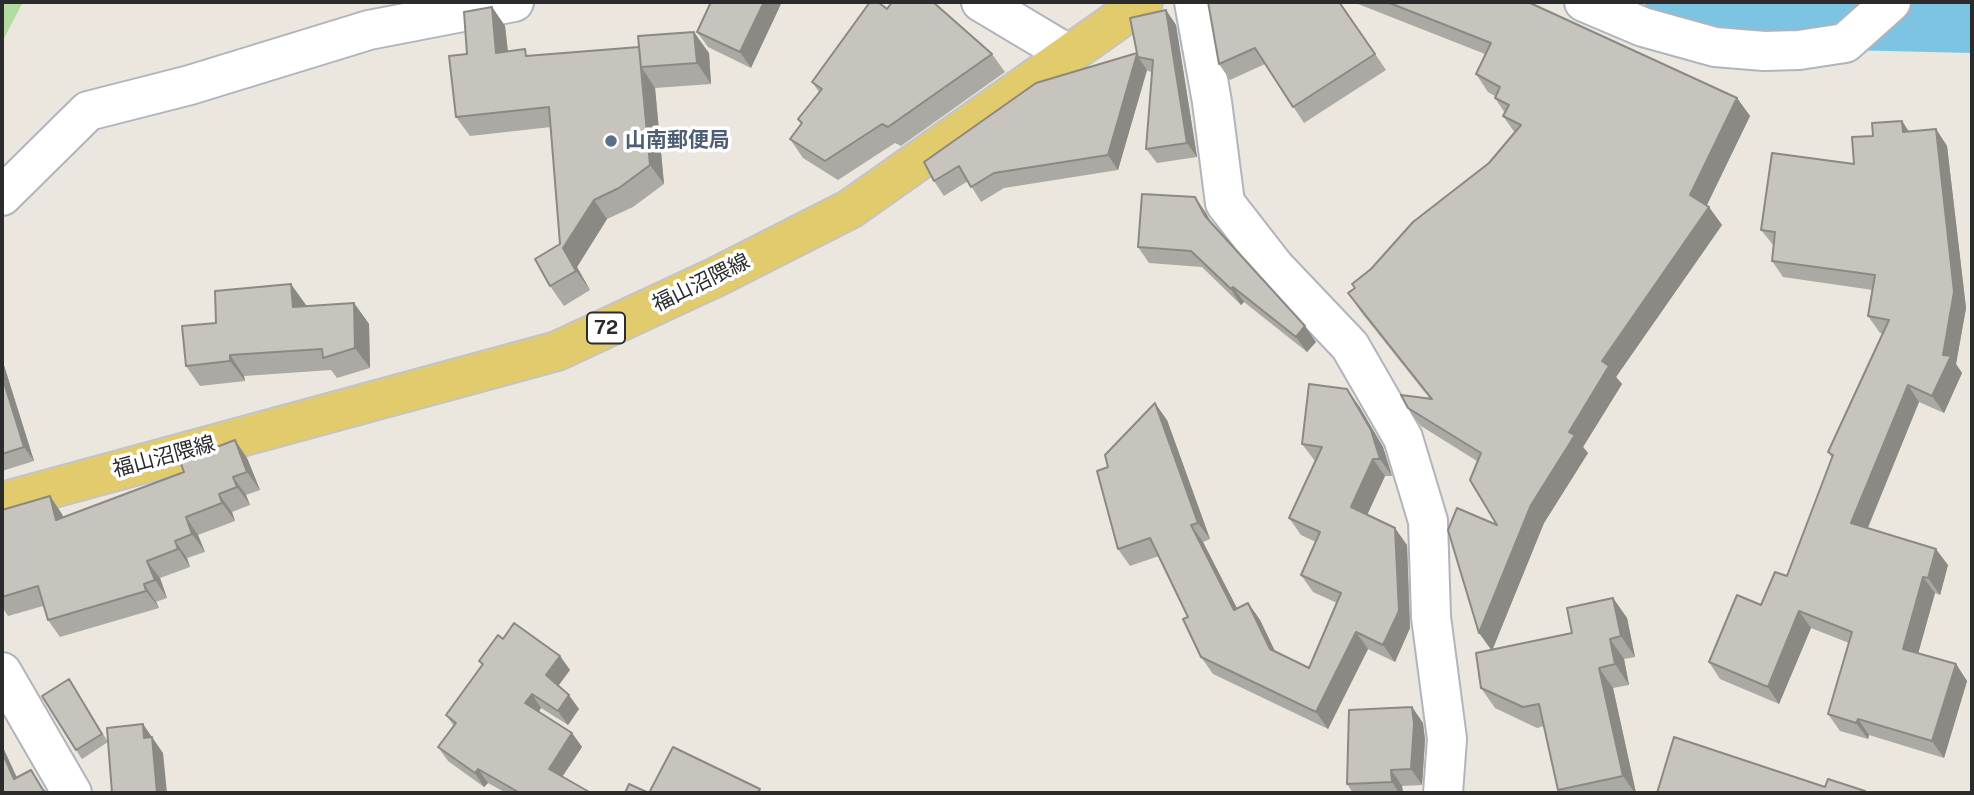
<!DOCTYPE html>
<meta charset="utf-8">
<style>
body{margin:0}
#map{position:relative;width:1974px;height:795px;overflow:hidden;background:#ebe6de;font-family:"Public Sans",sans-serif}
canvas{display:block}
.frame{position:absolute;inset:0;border:4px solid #2b2b2b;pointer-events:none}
</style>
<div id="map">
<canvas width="1974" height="795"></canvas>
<div class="frame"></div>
</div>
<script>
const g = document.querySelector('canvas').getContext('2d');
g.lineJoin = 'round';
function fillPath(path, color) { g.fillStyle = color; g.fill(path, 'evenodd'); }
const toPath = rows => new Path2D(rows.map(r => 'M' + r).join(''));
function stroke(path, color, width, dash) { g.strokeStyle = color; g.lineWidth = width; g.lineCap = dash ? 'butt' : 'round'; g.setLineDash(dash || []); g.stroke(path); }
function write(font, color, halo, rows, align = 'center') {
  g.font = font + ' "Public Sans","Noto Sans JP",sans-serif'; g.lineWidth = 7; g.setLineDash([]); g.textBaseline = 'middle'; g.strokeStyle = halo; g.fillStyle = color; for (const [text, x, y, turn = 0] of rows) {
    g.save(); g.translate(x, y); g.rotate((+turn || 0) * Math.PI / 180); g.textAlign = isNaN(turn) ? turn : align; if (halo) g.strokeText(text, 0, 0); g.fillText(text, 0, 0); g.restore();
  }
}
fillPath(toPath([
 [2,2,23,2,2,42]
]), '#b3dca0');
stroke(toPath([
 [1680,2,1723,12,1972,18]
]), '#7cc4e2', 70);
const minor = toPath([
 [981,2,1068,54],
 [1194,2,1212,102,1225,203,1274,266,1350,346,1403,438,1428,521,1431,617,1447,739,1443,793],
 [1584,2,1643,27,1715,47,1764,51,1799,50,1845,43,1891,2],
 [2,196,88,111,190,85,369,30,514,2],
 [2,672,72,793]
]);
const major = toPath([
 [2,502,557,351,716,277,850,209,1143,2]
]);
stroke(minor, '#b2b4bd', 42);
stroke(major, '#c4c4c4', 42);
stroke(minor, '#fff', 38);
stroke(major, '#e2cb6c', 38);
fillPath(toPath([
 [711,2,751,68,708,47,697,32],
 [1340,2,1386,70,1304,123,1265,64,1230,80,1219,64],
 [1353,2,1528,2,1737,98,1750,116,1707,205,1722,225,1616,377,1622,384,1583,447,1588,453,1544,523,1492,650,1572,633,1613,598,1627,618,1635,657,1624,659,1629,685,1613,688,1636,793,1560,793,1558,790,1544,726,1537,728,1495,708,1481,688,1491,650,1497,525,1477,461,1421,426,1408,408,1430,399,1361,312,1348,293,1355,288,1371,269,1489,163,1515,133,1503,116,1505,113,1495,98,1495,96,1488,92,1476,74,1485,54],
 [492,7,505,26,508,51,530,56,709,53,711,84,655,88,664,184,633,207,607,219,577,267,590,290,564,306,550,286,560,244,551,127,470,136,456,117,467,54],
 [939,7,992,54,1005,72,901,146,895,143,838,180,803,158,790,139,801,124,798,119,819,92,812,82,887,9],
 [1166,10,1176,25,1197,157,1157,163,1146,149,1152,72,1148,71,1147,70,1118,170,1004,188,981,202,968,181,944,196,934,181,1137,53],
 [1902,121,1909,132,1936,129,1947,146,1966,308,1956,364,1962,373,1944,413,1919,402,1868,528,1948,565,1940,595,1935,593,1918,653,1956,664,1967,681,1944,758,1869,735,1868,739,1840,731,1828,714,1849,643,1811,628,1779,704,1720,679,1709,662,1787,576,1832,458,1828,452,1883,333,1880,333,1868,316,1873,290,1783,277,1772,261,1774,246,1761,230,1854,164],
 [1206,213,1211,223,1316,342,1307,352,1244,302,1241,305,1202,267,1149,263,1138,247],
 [354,303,369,324,370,368,337,378,331,370,244,376,245,381,200,386,186,366,216,323,306,305,306,307],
 [2,359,34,461,2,471],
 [1359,406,1383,447,1392,476,1385,476,1367,515,1407,545,1410,628,1395,662,1368,649,1328,729,1213,674,1201,657,1188,617,1159,556,1130,566,1118,549,1108,467,1167,420,1210,539,1203,542,1237,608,1248,603,1260,620,1275,651,1309,668,1337,603,1313,592,1301,575,1316,542,1301,535,1289,518,1315,461,1302,444],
 [247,458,260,490,246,495,250,505,232,512,235,521,198,535,205,552,187,558,190,567,160,578,167,598,156,602,159,608,60,637,48,620,43,606,8,616,2,607,2,510,62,514,63,518],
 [503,639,560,656,570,670,558,685,579,709,568,725,541,708,539,712,572,733,582,747,562,777,591,793,506,793,488,783,484,787,448,761,438,747,454,726,446,715,482,665,479,661],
 [69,679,108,742,82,759,76,750],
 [1412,707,1423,723,1425,740,1422,785,1402,786,1403,793,1353,793,1347,784]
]), '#aba9a3');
fillPath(toPath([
 [764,2,782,2,751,68,740,52],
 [492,7,505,26,510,72,496,53],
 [1166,10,1176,25,1197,157,1187,143],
 [694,32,709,53,711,84,697,63],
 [1137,54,1138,57,1147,70,1118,170,1108,155],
 [642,68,655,88,664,184,650,165],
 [1737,98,1750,116,1703,213,1690,195],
 [1902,121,1913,138,1903,132],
 [1936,129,1947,146,1966,308,1956,364,1962,373,1944,413,1932,396,1943,355],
 [1195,197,1206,213,1216,231,1205,216],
 [594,200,607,219,577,267,590,290,576,271,563,248],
 [1709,207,1722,225,1616,377,1622,384,1583,447,1588,453,1544,523,1492,651,1479,633,1531,505,1569,432,1602,361],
 [291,284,306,305,308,328,293,307],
 [1233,287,1244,302,1241,305,1231,289],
 [354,303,369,324,370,368,355,348],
 [1305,326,1316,342,1307,352,1296,337],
 [230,355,244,376,245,381,230,361],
 [2,359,34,461,24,447,2,376],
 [1908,385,1919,402,1863,539,1851,523],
 [1347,389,1359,406,1383,447,1392,476,1380,459],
 [1155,403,1167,420,1210,539,1198,523],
 [235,440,247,458,260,490,247,472],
 [1373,459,1385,476,1363,524,1351,507],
 [233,477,246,495,250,505,237,487],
 [219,494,232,512,235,521,222,503],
 [50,496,62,514,69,538,56,520],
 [186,517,198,535,205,552,192,534],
 [1191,525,1203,542,1246,626,1234,610],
 [1395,528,1407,545,1410,628,1395,662,1383,645],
 [175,541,187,558,190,567,178,549],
 [1936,549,1948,565,1940,595,1928,578],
 [147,561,160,578,167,598,155,580],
 [1923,577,1935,593,1915,665,1903,649],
 [144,584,156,602,159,608,146,591],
 [1613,598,1627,618,1635,657,1621,636],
 [1248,603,1260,620,1282,666,1270,649],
 [1799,611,1811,628,1779,704,1768,687],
 [1356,632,1368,649,1328,729,1316,712],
 [1610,639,1624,659,1629,685,1615,664],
 [560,656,570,670,556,689,546,675],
 [1956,664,1967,681,1944,758,1932,741],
 [1599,668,1613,688,1636,793,1635,793,1623,776],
 [532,694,541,708,535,717,525,703],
 [569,695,579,709,568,725,558,711],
 [1412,707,1423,723,1425,740,1422,785,1411,769],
 [1858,719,1869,735,1868,739,1856,723],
 [143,724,163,753,167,793,157,793,144,738],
 [572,733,582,747,558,783,549,769],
 [2,745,24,793,14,779,2,752],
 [478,769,488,783,484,787,475,773],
 [1391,770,1402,786,1403,793,1399,793,1392,782]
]), '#8b8984');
const building = toPath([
 [711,2,764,2,740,52,697,32,711,2],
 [870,2,878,2,887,9,892,2,933,2,992,54,888,127,882,124,825,161,790,139,802,123,798,119,822,89,812,82,870,2],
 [1208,2,1339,2,1375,54,1293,107,1255,48,1219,64,1208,2],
 [1387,2,1528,2,1737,98,1690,195,1709,207,1602,361,1609,366,1569,432,1575,435,1531,505,1479,633,1448,530,1457,508,1497,525,1470,480,1481,453,1408,408,1401,395,1432,399,1348,293,1355,288,1352,284,1371,269,1413,222,1489,163,1521,125,1503,116,1509,105,1495,98,1500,87,1476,74,1491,43,1387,2],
 [492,7,496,53,525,49,526,56,639,47,650,165,619,188,594,200,563,248,576,271,550,286,535,259,560,244,549,107,456,117,449,56,467,54,464,12,492,7],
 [1166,10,1187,143,1146,149,1153,60,1138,57,1137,54,1108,155,994,173,971,187,959,166,934,181,924,162,1036,83,1137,53,1130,18,1166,10],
 [694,32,697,63,641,67,638,36,694,32],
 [1902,121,1903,132,1936,129,1954,292,1943,355,1951,356,1932,396,1908,385,1851,523,1936,549,1928,578,1923,577,1903,649,1956,664,1932,741,1858,719,1856,723,1828,714,1852,632,1799,611,1768,687,1709,662,1737,595,1761,605,1775,572,1787,576,1833,455,1828,452,1889,320,1868,316,1875,275,1772,261,1775,232,1761,230,1772,153,1854,164,1852,137,1873,136,1872,123,1902,121],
 [1142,194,1195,197,1205,216,1305,326,1296,337,1233,287,1231,289,1191,251,1138,247,1142,194],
 [291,284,293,307,354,303,355,348,323,358,322,349,230,355,230,361,186,366,182,326,216,323,215,291,291,284],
 [2,376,24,447,2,454,2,376],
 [1309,384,1347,389,1371,430,1380,459,1373,459,1351,507,1395,528,1399,611,1383,645,1356,632,1316,712,1201,657,1183,619,1188,617,1150,538,1118,549,1097,471,1108,467,1105,455,1155,403,1198,523,1191,525,1234,610,1248,603,1270,649,1309,668,1341,593,1301,575,1320,532,1289,518,1322,447,1302,444,1309,384],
 [235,440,247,472,233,477,237,487,219,494,222,503,186,517,192,534,175,541,178,549,147,561,155,580,144,584,146,591,48,620,38,586,2,597,2,510,50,496,56,520,184,472,180,461,235,440],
 [1613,598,1621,636,1610,639,1615,664,1599,668,1623,776,1558,790,1539,704,1523,707,1481,688,1476,653,1572,633,1567,608,1613,598],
 [514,623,560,656,546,675,569,695,558,711,532,694,525,703,572,733,549,769,591,793,520,793,478,769,475,773,438,747,456,723,446,715,483,664,479,661,498,635,503,639,514,623],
 [69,679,102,734,76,750,42,696,69,679],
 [1412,707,1414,724,1411,769,1391,770,1392,782,1347,784,1349,710,1412,707],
 [143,724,144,738,152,737,157,793,112,793,107,728,143,724],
 [1674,737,1825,787,1828,779,1865,791,1864,793,1657,793,1674,737],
 [673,747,760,789,758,793,625,793,629,784,649,793,673,747],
 [2,752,14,779,31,770,43,790,47,793,2,793,2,752]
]);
fillPath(building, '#c7c4bd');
stroke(building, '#8b8984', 2);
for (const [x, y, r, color] of [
 [611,141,7,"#5c6f8a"]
]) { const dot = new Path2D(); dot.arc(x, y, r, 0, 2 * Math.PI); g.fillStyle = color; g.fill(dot); stroke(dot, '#fff', 2.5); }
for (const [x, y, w] of [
 [606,328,38]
]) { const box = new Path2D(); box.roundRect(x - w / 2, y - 15.5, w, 31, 5); g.fillStyle = '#fff'; g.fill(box); stroke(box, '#2b2b2b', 2); }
write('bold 19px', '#2b2b2b', null, [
 ["72",606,328]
]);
write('bold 21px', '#4e5e75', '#fff', [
 ["山南郵便局",625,141]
], 'left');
write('21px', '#2b2b2b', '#fff', [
 ["福山沼隈線",701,283,-26],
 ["福山沼隈線",164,457,-15]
]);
</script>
